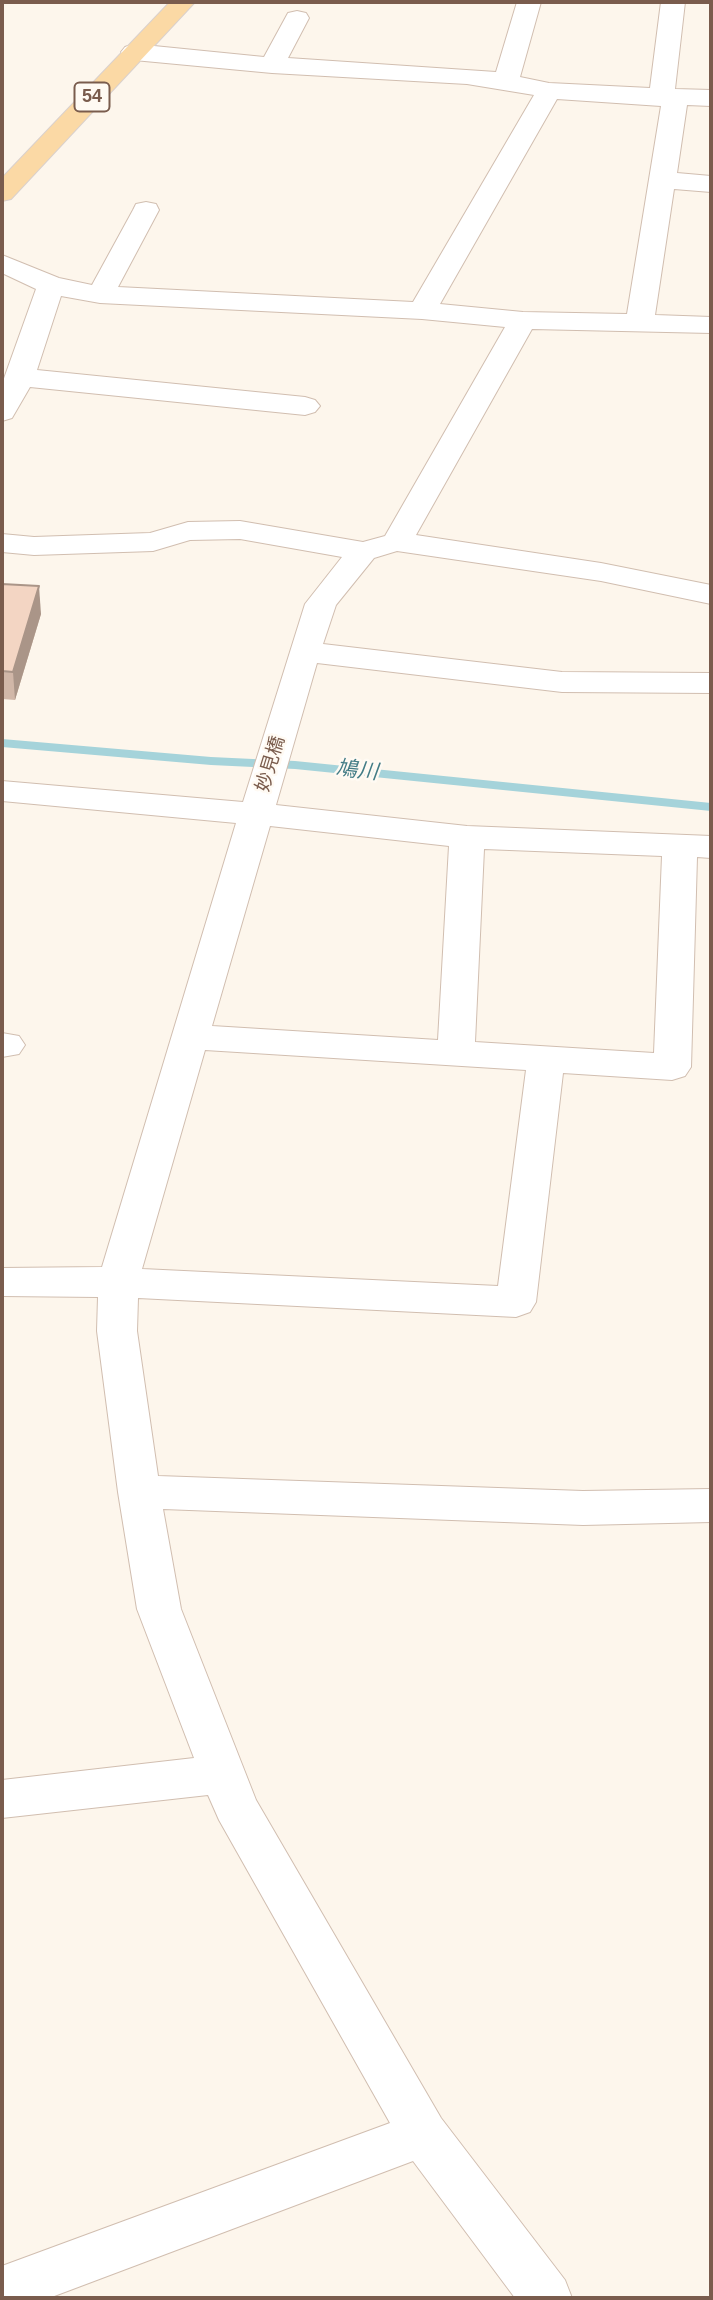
<!DOCTYPE html>
<meta charset="utf-8">
<style>
body{margin:0}
#map{position:relative;width:713px;height:2300px;overflow:hidden;background:#fdf6ec;font-family:Arial,sans-serif}
canvas{display:block}
.frame{position:absolute;inset:0;border:4px solid #7a5c4d;pointer-events:none}
</style>
<div id="map">
<canvas width="713" height="2300"></canvas>
<div class="frame"></div>
</div>
<script>
const g = document.querySelector('canvas').getContext('2d');
g.lineJoin = 'round';
const toPath = rows => new Path2D(rows.map(r => 'M' + r).join(''));
function fillPath(path, color) { g.fillStyle = color; g.fill(path, 'evenodd'); }
function stroke(path, color, width, dash) { g.strokeStyle = color; g.lineWidth = width; g.lineCap = dash ? 'butt' : 'round'; g.setLineDash(dash || []); g.stroke(path); }
function write(font, color, halo, rows, align = 'center') {
  g.font = font + ' Arial,"Noto Sans JP",sans-serif'; g.lineWidth = 5; g.setLineDash([]); g.textBaseline = 'middle'; g.strokeStyle = halo; g.fillStyle = color; for (const [text, x, y, turn = 0] of rows) {
    g.save(); g.translate(x, y); g.rotate((+turn || 0) * Math.PI / 180); g.textAlign = isNaN(turn) ? turn : align; if (halo) g.strokeText(text, 0, 0); g.fillText(text, 0, 0); g.restore();
  }
}
fillPath(toPath([
 [2,739,211,757,295,761,711,803,711,811,295,769,211,765,2,747,2,739]
]), '#a5d3da');
const minor = toPath([
 [517,2,541,2,520,77,549,83,650,88,661,2,685,2,675,89,711,90,711,106,687,105,677,173,711,176,711,192,674,189,655,315,711,317,711,333,532,329,416,535,601,563,711,585,711,604,601,581,397,551,374,558,336,605,323,644,562,672,711,673,711,693,562,692,317,663,276,805,467,826,711,836,711,858,697,857,691,1067,685,1076,672,1080,563,1073,536,1302,530,1312,516,1317,138,1298,137,1331,158,1476,583,1491,711,1489,711,1522,583,1525,163,1509,181,1609,256,1800,441,2118,565,2280,572,2298,515,2298,413,2161,49,2298,2,2298,2,2266,390,2123,219,1820,208,1795,2,1818,2,1780,194,1758,137,1609,118,1492,97,1331,98,1297,2,1296,2,1268,102,1267,236,823,2,801,2,781,243,802,305,604,342,557,240,539,190,540,153,551,34,555,2,552,2,534,34,537,150,533,188,522,240,521,363,542,385,536,505,327,422,319,100,303,61,296,37,370,305,397,315,400,320,406,315,412,305,415,30,387,12,418,2,421,2,384,36,289,2,273,2,255,59,278,92,285,133,210,136,204,146,202,156,204,159,210,118,287,413,302,534,95,467,84,272,73,134,60,125,57,121,52,125,47,134,44,264,57,288,13,297,11,306,13,309,18,288,58,496,72,517,2],
 [557,99,661,106,627,314,523,312,440,304,557,99],
 [270,826,449,846,438,1040,212,1026,270,826],
 [484,849,662,856,654,1053,475,1042,484,849],
 [205,1050,526,1070,498,1286,142,1269,205,1050],
 [2,1033,19,1036,25,1045,19,1054,2,1057,2,1033]
]);
const major = toPath([
 [170,2,195,2,11,199,2,201,2,178,170,2]
]);
stroke(minor, '#d1beb0', 2);
stroke(major, '#dad1cd', 2);
fillPath(minor, '#fff');
fillPath(major, '#fbd9a5');
fillPath(toPath([
 [2,584,41,614,15,700,2,699]
]), '#d1b7a8');
fillPath(toPath([
 [39,586,41,614,15,700,13,672]
]), '#aa9588');
const building = toPath([
 [2,584,39,586,13,672,2,671,2,584]
]);
fillPath(building, '#f3d5c3');
stroke(building, '#aa9588', 2);
for (const [x, y, w] of [
 [92,97,35]
]) { const box = new Path2D(); box.roundRect(x - w / 2, y - 14.5, w, 29, 5); g.fillStyle = '#fffaf3'; g.fill(box); stroke(box, '#7a5c4d', 2); }
write('bold 18px', '#7a5c4d', null, [
 ["54",92,97]
]);
write('19px', '#7a5c4d', '#fffaf3', [
 ["妙見橋",271,764,-73]
]);
write('italic 21px', '#437c86', '#fffaf3', [
 ["鳩川",357,771,6]
]);
</script>
